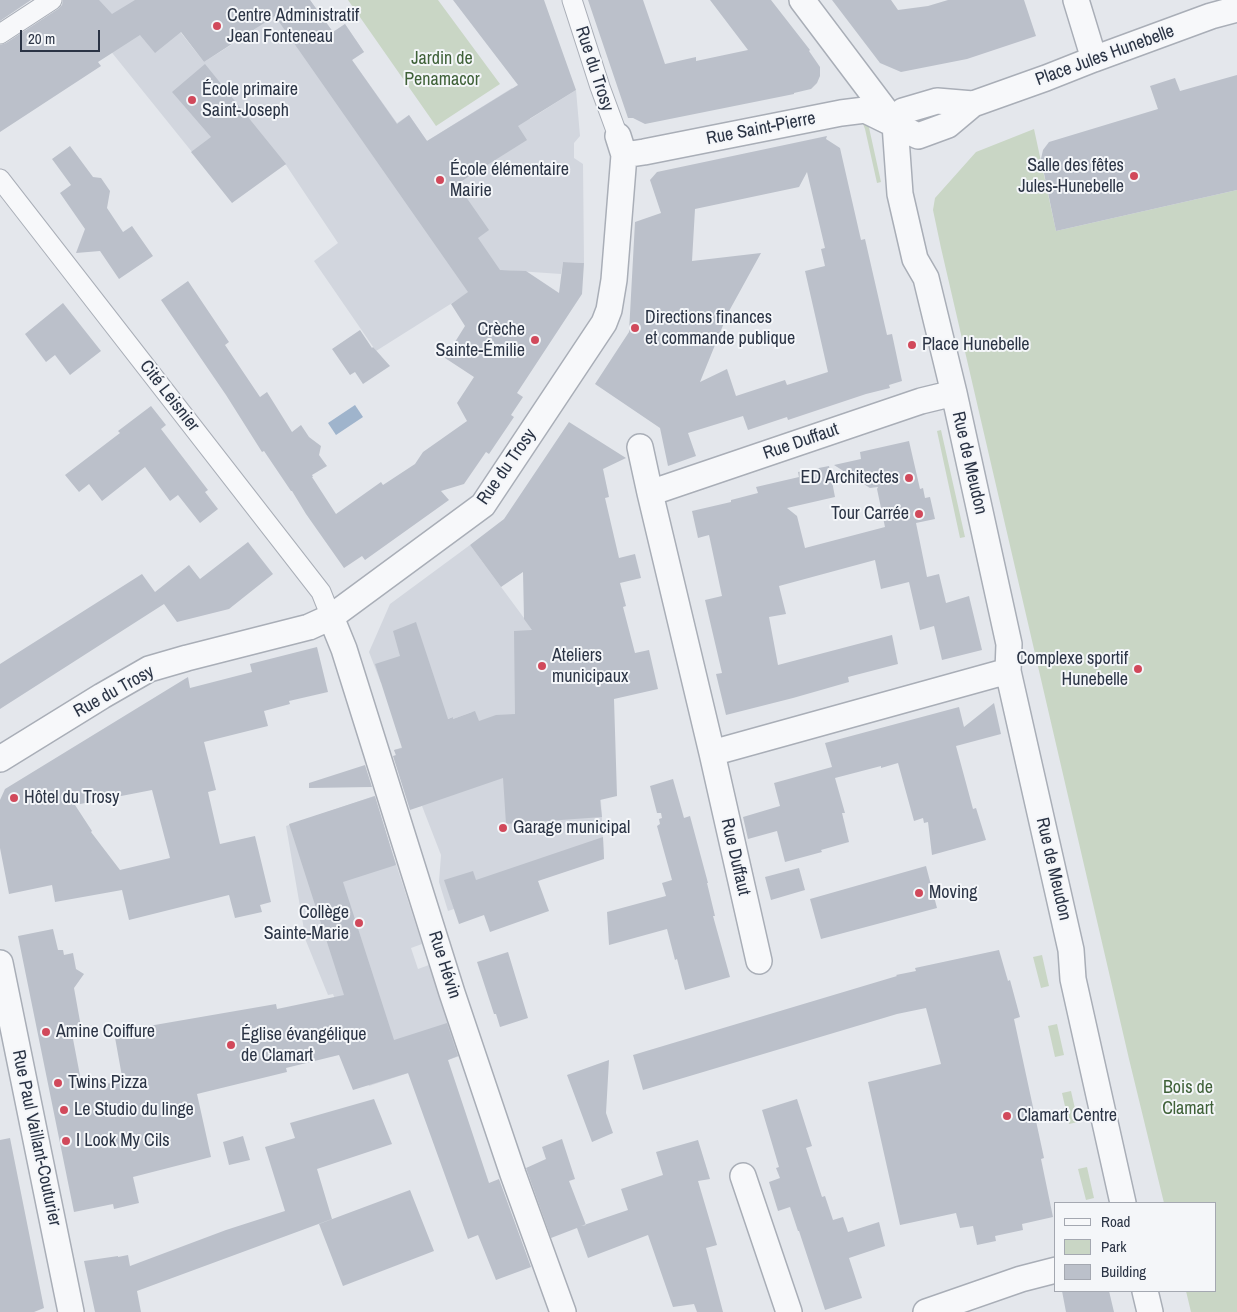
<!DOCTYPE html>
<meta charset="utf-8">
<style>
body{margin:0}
#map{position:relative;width:1237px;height:1312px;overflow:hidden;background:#e4e7ec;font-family:"Archivo Narrow",sans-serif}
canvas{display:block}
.legend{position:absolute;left:1054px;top:1202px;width:162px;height:90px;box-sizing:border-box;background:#f4f6f9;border:1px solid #a4a8b1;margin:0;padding:6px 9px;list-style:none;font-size:15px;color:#2b3445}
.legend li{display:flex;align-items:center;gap:10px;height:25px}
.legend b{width:25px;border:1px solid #a4a8b1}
.scale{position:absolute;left:20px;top:30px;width:80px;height:22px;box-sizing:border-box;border:2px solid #2b3445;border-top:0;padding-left:6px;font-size:15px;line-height:18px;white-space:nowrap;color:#2b3445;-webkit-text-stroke:4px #f4f6f9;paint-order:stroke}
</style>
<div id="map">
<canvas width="1237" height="1312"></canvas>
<ul class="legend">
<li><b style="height:6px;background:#f7f8fa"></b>Road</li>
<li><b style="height:14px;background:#c9d6c5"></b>Park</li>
<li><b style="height:14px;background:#bbc0ca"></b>Building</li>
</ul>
<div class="scale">20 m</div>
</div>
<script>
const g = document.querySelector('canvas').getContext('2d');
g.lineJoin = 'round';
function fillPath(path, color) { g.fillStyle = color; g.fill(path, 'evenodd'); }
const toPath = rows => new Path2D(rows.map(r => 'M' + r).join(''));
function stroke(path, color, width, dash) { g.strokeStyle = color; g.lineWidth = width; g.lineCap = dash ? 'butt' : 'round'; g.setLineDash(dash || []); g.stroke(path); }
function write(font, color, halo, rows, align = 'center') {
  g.font = font + ' "Archivo Narrow",sans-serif'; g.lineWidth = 4; g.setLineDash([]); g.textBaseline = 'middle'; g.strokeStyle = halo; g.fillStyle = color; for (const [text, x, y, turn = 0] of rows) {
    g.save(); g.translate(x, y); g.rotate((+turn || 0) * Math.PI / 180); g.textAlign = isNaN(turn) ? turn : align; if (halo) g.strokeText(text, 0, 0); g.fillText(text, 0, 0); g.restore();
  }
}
fillPath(toPath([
 [84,0,155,0,204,62,250,33,269,18,297,0,310,0,333,32,345,24,364,52,352,60,397,123,409,115,427,141,512,88,530,119,576,90,580,136,574,143,574,158,583,164,584,263,563,262,561,274,503,270,502,273,468,293,376,351,314,261,338,243,286,165,192,152,109,49],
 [470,545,524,618,562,591,590,590,604,858,448,911,439,882,441,855,422,806,414,808,394,750,474,723,472,712,453,719,453,717,447,719,402,673,381,683,369,652,390,604],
 [374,796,422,944,411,948,418,969,429,965,460,1056,369,1086,333,994,328,995,306,941,286,826]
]), '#d2d6de');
fillPath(toPath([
 [348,0,438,0,500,84,436,126],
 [857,122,868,123,881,182,877,183,865,129,863,124],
 [1034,129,1056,231,1237,190,1237,1312,1191,1312,1186,1291,1216,1291,1216,1203,1164,1203,1129,1059,941,248,933,210,935,198,976,152],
 [941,430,965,537,960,538,937,431],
 [1042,955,1049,986,1041,988,1033,957],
 [1057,1024,1064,1055,1055,1057,1048,1026],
 [1071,1091,1078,1122,1069,1124,1062,1093],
 [1087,1167,1094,1198,1086,1200,1078,1169]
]), '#c9d6c5');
fillPath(toPath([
 [355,405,363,417,336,435,328,423]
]), '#9fb4cc');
fillPath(toPath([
 [0,0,31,0,0,21],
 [63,0,99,0,112,14,135,0,310,0,333,32,345,24,364,52,352,60,397,124,409,115,427,141,518,85,453,0,544,0,576,90,518,126,527,140,457,184,489,230,478,238,500,270,526,271,559,293,563,262,584,263,582,294,517,393,523,397,511,415,514,417,489,454,486,452,464,484,441,491,449,500,365,560,362,556,344,568,306,514,292,491,291,491,264,451,262,452,226,395,161,300,188,281,229,342,225,345,260,397,267,392,292,432,301,425,309,437,321,446,319,455,327,466,312,475,313,477,312,477,336,514,381,482,383,485,415,464,423,452,467,421,457,403,474,377,445,358,465,326,451,304,468,292,275,16,204,62,181,32,155,53,140,35,98,62,101,66,0,132,0,45,6,43,58,9,62,5],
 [588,0,643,0,665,64,696,57,696,61,748,50,710,0,771,0,810,50,809,51,820,67,820,76,817,83,811,89,794,93,794,94,645,124,633,118,628,118],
 [832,0,891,0,898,10,928,6,948,0,1024,0,1036,36,967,59,901,72,880,63],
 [205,64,286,164,232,203,191,152,211,137,172,92],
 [1237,75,1237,190,1056,231,1041,159,1043,150,1049,142,1158,109,1150,86,1175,78,1180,91],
 [827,136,826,139,840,148,861,240,865,239,887,335,892,334,902,381,889,385,890,388,866,394,788,420,787,417,748,430,743,416,688,433,696,456,668,466,660,428,595,384,629,332,635,222,661,213,650,180,657,172],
 [807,172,825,248,821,249,825,266,805,271,828,372,787,385,785,380,736,396,727,369,700,382,728,313,761,253,692,261,695,209,799,187],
 [70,146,93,177,101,178,110,191,107,208,123,232,132,226,153,256,119,279,100,251,76,253,85,229,60,193,71,185,52,159],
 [63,303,101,351,70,375,55,355,46,362,25,334],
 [360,330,372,348,373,347,390,366,363,384,355,372,350,375,332,349],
 [151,406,166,425,161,429,208,490,205,492,218,509,200,523,178,495,170,501,145,467,102,501,89,484,79,492,65,475,120,433,118,431],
 [569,422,626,458,603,469,609,497,605,498,619,558,635,554,641,578,620,583,626,606,623,607,635,653,649,650,658,689,614,699,617,796,600,800,602,817,506,824,503,778,410,810,393,756,396,755,394,750,402,748,375,664,400,656,393,631,416,622,448,719,453,717,453,719,475,711,479,721,496,715,515,714,514,631,532,630,524,619,523,572,501,587,470,545,504,519],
 [909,441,920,489,923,488,925,498,930,497,935,519,916,523,927,577,939,574,946,603,969,596,982,650,942,660,934,626,920,630,909,582,913,581,881,589,875,560,779,586,786,614,769,617,778,665,892,635,898,664,848,677,849,682,793,698,726,715,716,674,722,673,705,600,722,596,709,535,698,538,692,511,731,502,731,500,758,493,756,487,799,477,798,472,829,466,835,497,787,508,797,516,805,548,885,527,877,489,878,487,870,488,834,465,861,459,860,452],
 [248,542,273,574,229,609,177,622,164,604,0,709,0,664,142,574,155,592,189,565,200,579],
 [317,647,328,692,289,701,290,704,264,711,268,726,204,742,216,790,208,792,220,844,255,836,271,902,260,905,262,912,235,918,229,895,129,920,122,890,55,902,52,885,9,894,0,848,0,800,5,789,188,677,190,688,252,672,250,664],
 [152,790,170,858,120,870,91,832,92,831,75,805],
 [994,703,1001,734,956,746,973,809,976,808,986,840,932,855,928,822,924,823,923,818,914,821,898,763,881,768,881,766,835,778,845,813,842,813,849,842,821,850,822,852,785,862,777,831,748,839,743,817,780,806,774,783,832,767,825,743,959,707,964,727],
 [365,765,372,787,309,788,309,783],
 [673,779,684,818,690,816,708,883,707,883,715,916,713,916,730,977,685,990,677,959,675,960,667,929,609,945,607,912,666,896,662,883,672,880,657,826,660,824,659,819,662,818,661,813,657,813,650,786],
 [375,796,396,865,343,882,394,1040,447,1023,458,1056,448,1060,489,1183,499,1179,531,1267,496,1280,478,1235,468,1239,408,1073,353,1090,339,1055,286,1068,287,1072,197,1094,211,1157,133,1177,139,1203,114,1209,113,1204,74,1212,18,936,53,929,58,950,63,950,64,955,73,953,76,969,84,974,74,988,83,1038,73,1039,82,1086,123,1082,114,1032,276,1004,277,1009,344,995,289,824],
 [603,837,604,859,538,881,549,911,490,932,484,915,459,924,444,880,473,871,476,880],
 [926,866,937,908,821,939,810,899],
 [799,868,805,890,771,900,765,877],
 [999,950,1008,981,1010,980,1020,1017,1014,1019,1044,1158,1041,1159,1053,1217,1022,1224,1023,1230,995,1236,996,1241,977,1245,973,1226,960,1228,956,1213,900,1225,868,1082,941,1064,926,1008,897,1014,643,1090,633,1055,897,976,896,975,916,971,915,968],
 [508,952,528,1018,500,1027,496,1014,494,1014,477,962],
 [609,1060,606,1113,613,1133,592,1142,567,1075],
 [374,1099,392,1144,317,1169,332,1219,137,1291,141,1312,95,1312,84,1261,118,1256,118,1257,128,1255,130,1266,226,1230,285,1211,265,1147,295,1138,290,1123],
 [797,1099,812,1146,806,1148,822,1197,825,1196,833,1220,843,1217,848,1232,879,1222,885,1246,849,1258,862,1298,825,1310,799,1231,798,1231,790,1207,778,1211,769,1182,780,1178,776,1168,779,1167,762,1110],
 [243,1136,250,1160,229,1165,223,1142],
 [10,1138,44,1308,34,1312,0,1312,0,1140],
 [562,1139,575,1179,569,1181,586,1225,581,1226,628,1210,621,1189,663,1175,656,1152,698,1140,710,1179,698,1181,717,1245,706,1248,723,1312,697,1312,694,1304,673,1307,648,1235,588,1258,577,1228,551,1238,526,1168,546,1159,542,1147],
 [410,1190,434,1251,343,1286,319,1224],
 [1062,1291,1109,1291,1114,1312,1066,1312]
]), '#bbc0ca');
const pedestrian = toPath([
 [572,0,600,87,618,136],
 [0,34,52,0],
 [0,179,321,592,331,617]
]);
const minor = toPath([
 [802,0,894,122],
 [1076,0,1094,59],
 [895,124,900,194,915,259,926,278,954,393,1009,644,1008,671,1071,950,1073,979,1123,1203],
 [895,124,903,111,937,101,973,104],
 [624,155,644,152,841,113,865,110,918,136,948,125,973,104,1046,78,1094,59,1211,16,1237,9],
 [640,447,650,493],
 [331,617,344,649,452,993,513,1174,563,1312],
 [712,753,1008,671],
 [0,759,102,696,149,669,187,658,309,627,331,617,483,505,604,323,609,310,614,280,624,155,618,136],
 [759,961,712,753,650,493,921,401,954,393],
 [0,963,71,1312],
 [743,1176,789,1312],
 [1145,1291,1150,1312],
 [926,1312,1021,1279,1056,1270]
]);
stroke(pedestrian, '#a9aeb7', 21);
stroke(minor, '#a9aeb7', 28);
stroke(pedestrian, '#f7f8fa', 19);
stroke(minor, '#f7f8fa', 25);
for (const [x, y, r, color] of [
 [217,26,5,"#d1495b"],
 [192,100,5,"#d1495b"],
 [1134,176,5,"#d1495b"],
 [440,180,5,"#d1495b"],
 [635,328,5,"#d1495b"],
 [535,340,5,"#d1495b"],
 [912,345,5,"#d1495b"],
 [909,478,5,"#d1495b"],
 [919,514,5,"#d1495b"],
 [542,666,5,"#d1495b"],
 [1138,669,5,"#d1495b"],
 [14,798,5,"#d1495b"],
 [503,828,5,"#d1495b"],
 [919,893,5,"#d1495b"],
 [359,923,5,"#d1495b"],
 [46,1032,5,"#d1495b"],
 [231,1045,5,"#d1495b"],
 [58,1083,5,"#d1495b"],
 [64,1110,5,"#d1495b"],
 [1007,1116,5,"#d1495b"],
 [66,1141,5,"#d1495b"]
]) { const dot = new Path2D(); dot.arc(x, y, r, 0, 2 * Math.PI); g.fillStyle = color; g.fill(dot); stroke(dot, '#f4f6f9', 2); }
write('18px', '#2b3445', '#f4f6f9', [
 ["Centre Administratif",227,16],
 ["Jean Fonteneau",227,37],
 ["École primaire",202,90],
 ["Saint-Joseph",202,111],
 ["Salle des fêtes",1124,166,"right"],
 ["Jules-Hunebelle",1124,187,"right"],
 ["École élémentaire",450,170],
 ["Mairie",450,191],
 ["Directions finances",645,318],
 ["et commande publique",645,339],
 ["Crèche",525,330,"right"],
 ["Sainte-Émilie",525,351,"right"],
 ["Place Hunebelle",922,345],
 ["ED Architectes",899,478,"right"],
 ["Tour Carrée",909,514,"right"],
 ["Ateliers",552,656],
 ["municipaux",552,677],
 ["Complexe sportif",1128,659,"right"],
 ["Hunebelle",1128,680,"right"],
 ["Hôtel du Trosy",24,798],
 ["Garage municipal",513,828],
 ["Moving",929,893],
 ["Collège",349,913,"right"],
 ["Sainte-Marie",349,934,"right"],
 ["Amine Coiffure",56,1032],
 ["Église évangélique",241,1035],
 ["de Clamart",241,1056],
 ["Twins Pizza",68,1083],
 ["Le Studio du linge",74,1110],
 ["Clamart Centre",1017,1116],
 ["I Look My Cils",76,1141]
], 'left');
write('18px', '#2b3445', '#f4f6f9', [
 ["Place Jules Hunebelle",1105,56,-20],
 ["Rue du Trosy",594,69,72],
 ["Rue Saint-Pierre",761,129,-11],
 ["Cité Leisnier",169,396,52],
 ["Rue Duffaut",801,442,-19],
 ["Rue de Meudon",969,463,77],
 ["Rue du Trosy",507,467,-55],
 ["Rue du Trosy",114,692,-29],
 ["Rue Duffaut",735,857,77],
 ["Rue de Meudon",1053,869,77],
 ["Rue Hévin",444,965,72],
 ["Rue Paul Vaillant-Couturier",36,1138,78]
]);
write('18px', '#3f6138', '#f4f6f9', [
 ["Jardin de",442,59],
 ["Penamacor",442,80],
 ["Bois de",1188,1088],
 ["Clamart",1188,1109]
]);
</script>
